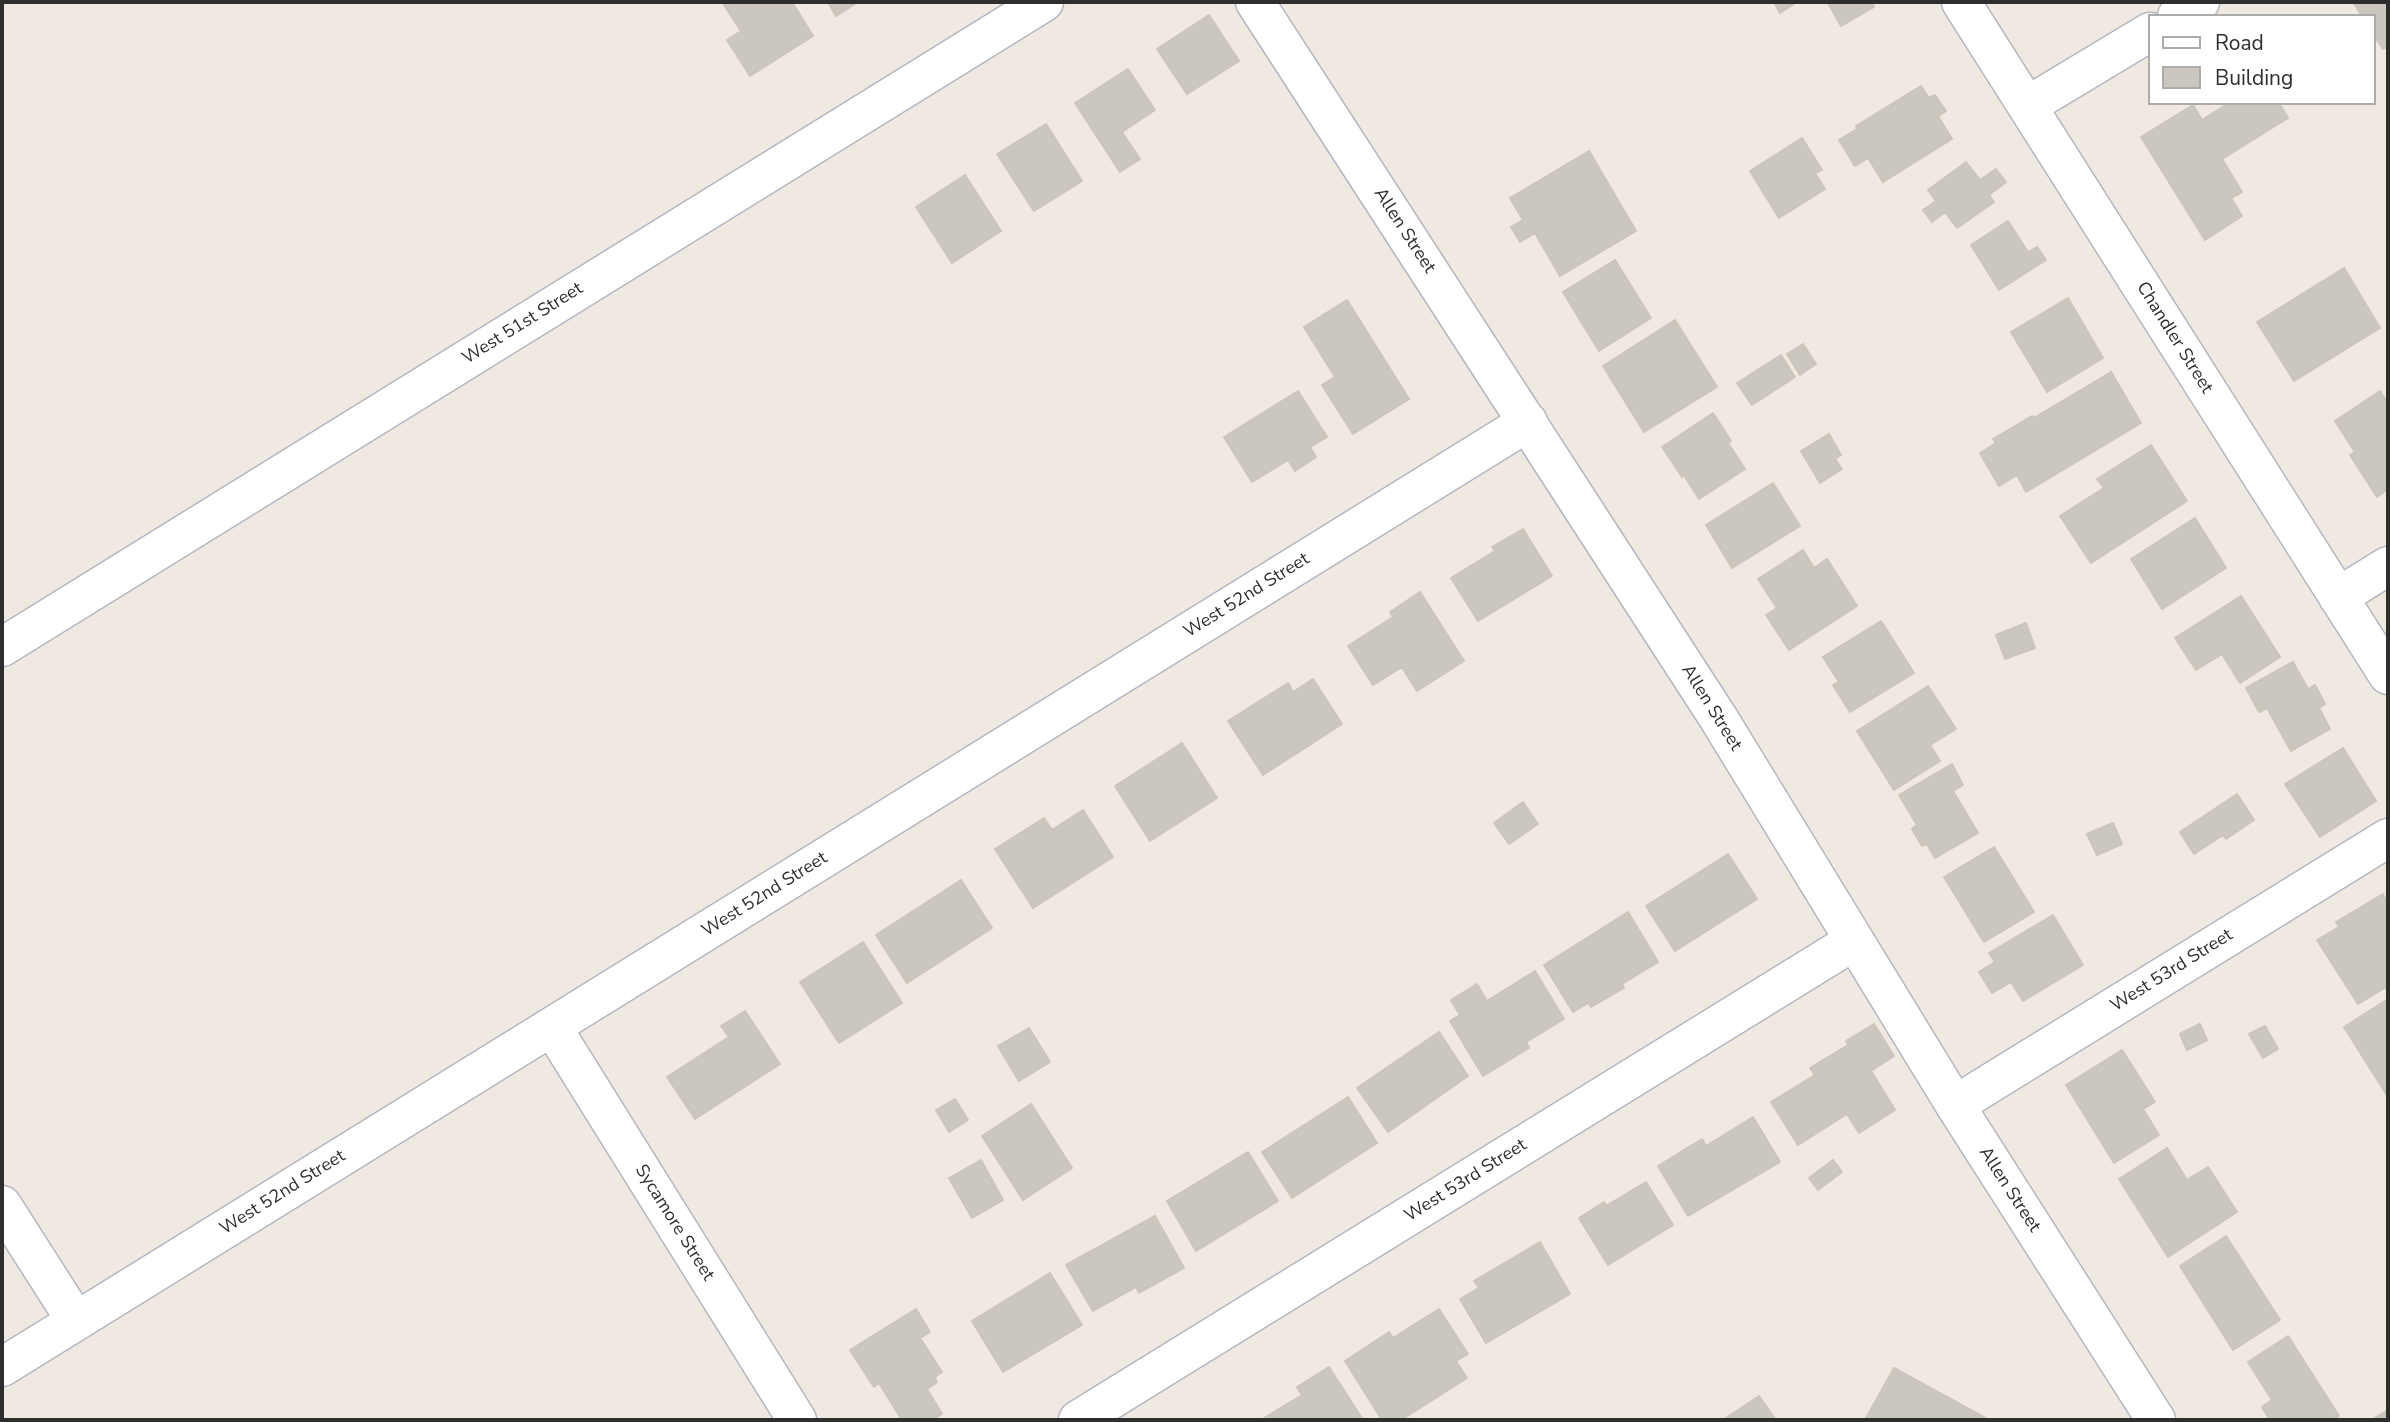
<!DOCTYPE html>
<style>
body{margin:0}
#map{position:relative;width:2390px;height:1422px;overflow:hidden;background:#efe9e1;font-family:"Nunito Sans",sans-serif}
canvas{display:block}
.frame{position:absolute;inset:0;border:4px solid #2e2e2e;pointer-events:none}
.legend{position:absolute;left:2148px;top:14px;width:228px;height:91px;box-sizing:border-box;background:#fff;border:2px solid #ababab;margin:0;padding:9px 12px;list-style:none;font-size:21px;color:#2e2e2e}
.legend li{display:flex;align-items:center;gap:14px;height:35px}
.legend b{width:35px;border:2px solid #ababab}
</style>
<div id="map">
<canvas width="2390" height="1422"></canvas>
<div class="frame"></div>
<ul class="legend">
<li><b style="height:9px;background:#fff"></b>Road</li>
<li><b style="height:19px;background:#cbc7bf"></b>Building</li>
</ul>
</div>
<script>
const g = document.querySelector('canvas').getContext('2d');
g.lineJoin = 'round';
function fillPath(path, color) { g.fillStyle = color; g.fill(path, 'evenodd'); }
const toPath = rows => new Path2D(rows.map(r => 'M' + r).join(''));
function stroke(path, color, width, dash) { g.strokeStyle = color; g.lineWidth = width; g.lineCap = dash ? 'butt' : 'round'; g.setLineDash(dash || []); g.stroke(path); }
function write(font, color, halo, rows, align = 'center') {
  g.font = font + ' "Nunito Sans",sans-serif'; g.lineWidth = 7; g.setLineDash([]); g.textBaseline = 'middle'; g.strokeStyle = halo; g.fillStyle = color; for (const [text, x, y, turn = 0] of rows) {
    g.save(); g.translate(x, y); g.rotate((+turn || 0) * Math.PI / 180); g.textAlign = isNaN(turn) ? turn : align; if (halo) g.strokeText(text, 0, 0); g.fillText(text, 0, 0); g.restore();
  }
}
const building = toPath([
 [722,2,792,2,813,36,750,76,727,40,741,31,722,2],
 [828,2,858,2,836,16,828,2],
 [1774,2,1797,2,1780,13,1774,2],
 [1830,2,1871,2,1874,7,1841,26,1828,3,1830,2],
 [2353,2,2388,2,2388,46,2383,49,2374,35,2374,16,2362,16,2353,2],
 [1209,15,1239,61,1187,94,1157,49,1209,15],
 [1128,69,1155,110,1122,132,1140,159,1120,172,1075,103,1128,69],
 [1921,86,1929,98,1935,95,1946,111,1938,116,1952,139,1883,182,1868,158,1855,166,1839,140,1857,129,1856,126,1921,86],
 [2229,103,2279,103,2288,118,2222,159,2242,192,2231,198,2242,216,2205,240,2141,137,2193,105,2202,120,2229,103],
 [1046,124,1082,181,1034,211,997,154,1046,124],
 [1802,138,1822,170,1815,173,1825,189,1779,218,1750,171,1802,138],
 [1589,151,1636,231,1560,276,1535,233,1520,242,1511,227,1523,220,1510,198,1589,151],
 [1966,162,1980,180,1996,169,2006,182,1989,195,1994,202,1957,228,1945,212,1932,222,1923,210,1936,201,1928,190,1966,162],
 [965,175,1001,231,952,263,916,207,965,175],
 [2008,221,2028,252,2037,247,2046,260,1999,290,1971,245,2008,221],
 [1615,260,1651,318,1599,351,1563,292,1615,260],
 [2344,268,2380,328,2294,381,2257,322,2344,268],
 [2068,298,2103,358,2047,392,2011,332,2068,298],
 [1347,300,1409,399,1353,434,1322,385,1335,377,1304,327,1347,300],
 [1675,320,1717,387,1644,432,1603,366,1675,320],
 [1803,344,1816,364,1800,375,1787,354,1803,344],
 [1781,355,1795,377,1752,405,1737,383,1781,355],
 [2111,372,2141,423,2026,492,2017,475,1999,486,1980,453,1996,443,1993,439,2032,416,2034,418,2111,372],
 [1298,391,1327,437,1310,447,1316,457,1295,471,1288,460,1252,482,1224,437,1298,391],
 [2380,391,2388,404,2388,489,2377,497,2350,455,2355,452,2335,421,2380,391],
 [1713,413,1731,441,1728,443,1745,469,1699,499,1684,475,1682,477,1662,447,1713,413],
 [1829,434,1841,455,1835,459,1842,469,1820,483,1801,451,1829,434],
 [2151,445,2187,501,2091,563,2060,516,2104,488,2097,479,2151,445],
 [1773,483,1800,526,1732,568,1706,525,1773,483],
 [2195,518,2226,568,2162,609,2131,559,2195,518],
 [1523,529,1552,576,1478,621,1451,578,1495,551,1492,547,1523,529],
 [1803,550,1814,568,1827,559,1857,606,1789,650,1766,615,1777,608,1758,579,1803,550],
 [1420,592,1464,661,1417,691,1402,667,1373,685,1348,646,1393,617,1390,612,1420,592],
 [2241,596,2280,657,2240,683,2222,654,2196,670,2175,638,2241,596],
 [1881,621,1914,673,1850,712,1833,685,1839,682,1823,657,1881,621],
 [2026,623,2035,648,2005,659,1996,635,2026,623],
 [2293,662,2308,689,2315,685,2325,704,2319,708,2330,729,2291,751,2267,708,2259,712,2246,688,2293,662],
 [1313,679,1342,724,1263,775,1228,721,1288,683,1293,692,1313,679],
 [1928,686,1956,729,1930,745,1940,761,1894,790,1857,731,1928,686],
 [1182,743,1217,798,1150,841,1115,786,1182,743],
 [2343,748,2376,801,2320,837,2285,784,2343,748],
 [1952,764,1963,785,1953,791,1978,833,1935,858,1927,844,1922,846,1912,829,1917,825,1899,795,1952,764],
 [2237,794,2254,820,2226,839,2223,835,2194,854,2180,832,2237,794],
 [1523,802,1538,824,1509,844,1494,823,1523,802],
 [1083,810,1113,857,1033,908,995,849,1044,818,1052,830,1083,810],
 [2113,823,2122,844,2097,855,2087,834,2113,823],
 [1994,847,2034,912,1984,942,1944,877,1994,847],
 [1728,854,1757,899,1675,951,1646,906,1728,854],
 [961,880,992,928,907,983,876,935,961,880],
 [2383,894,2385,899,2388,897,2388,986,2358,1004,2317,940,2339,927,2336,922,2383,894],
 [1628,912,1658,962,1622,984,1624,988,1591,1007,1588,1003,1573,1012,1544,965,1628,912],
 [2053,915,2083,965,2023,1001,2011,982,1992,993,1979,972,1995,962,1989,953,2053,915],
 [863,942,902,1003,839,1043,800,982,863,942],
 [1535,971,1564,1019,1526,1042,1529,1048,1483,1076,1450,1021,1460,1015,1451,1000,1477,984,1487,1001,1535,971],
 [2388,999,2388,1097,2344,1027,2388,999],
 [745,1011,780,1064,695,1119,667,1077,729,1037,721,1026,745,1011],
 [1874,1024,1894,1056,1871,1071,1895,1110,1859,1133,1847,1114,1798,1145,1771,1102,1815,1075,1810,1068,1848,1045,1846,1041,1874,1024],
 [2200,1024,2207,1040,2187,1050,2180,1034,2200,1024],
 [2265,1026,2278,1049,2263,1058,2249,1034,2265,1026],
 [1029,1028,1050,1062,1019,1081,998,1046,1029,1028],
 [1439,1032,1468,1076,1388,1132,1357,1088,1439,1032],
 [2122,1050,2155,1102,2143,1109,2159,1135,2114,1163,2066,1085,2122,1050],
 [1348,1097,1377,1143,1292,1198,1262,1152,1348,1097],
 [955,1099,968,1120,949,1132,936,1110,955,1099],
 [1031,1104,1072,1168,1023,1200,982,1136,1031,1104],
 [1753,1117,1780,1162,1688,1216,1658,1166,1702,1139,1706,1146,1753,1117],
 [2167,1148,2187,1180,2208,1167,2237,1212,2168,1257,2119,1179,2167,1148],
 [1248,1152,1278,1201,1196,1251,1167,1201,1248,1152],
 [981,1160,1003,1200,972,1218,949,1178,981,1160],
 [1833,1160,1842,1172,1818,1190,1809,1178,1833,1160],
 [1646,1182,1673,1225,1608,1265,1579,1218,1604,1202,1606,1206,1646,1182],
 [1155,1216,1184,1268,1139,1293,1136,1287,1093,1311,1066,1265,1155,1216],
 [2226,1236,2280,1320,2233,1350,2180,1266,2226,1236],
 [1540,1242,1570,1294,1486,1343,1460,1299,1479,1288,1474,1281,1540,1242],
 [1050,1273,1082,1325,1003,1372,972,1321,1050,1273],
 [916,1309,930,1332,920,1338,942,1372,935,1377,937,1382,927,1389,942,1414,932,1420,902,1420,879,1383,874,1387,850,1350,916,1309],
 [1439,1309,1468,1354,1456,1361,1467,1378,1401,1420,1382,1420,1345,1361,1389,1332,1393,1338,1439,1309],
 [2288,1336,2339,1416,2331,1420,2270,1420,2262,1407,2272,1400,2248,1362,2288,1336],
 [1329,1367,1363,1420,1261,1420,1302,1395,1297,1387,1329,1367],
 [1894,1368,1989,1420,1865,1420,1894,1368],
 [1759,1396,1776,1420,1723,1420,1759,1396],
 [2388,1410,2388,1420,2374,1420,2373,1419,2388,1410]
]);
fillPath(building, '#cbc7bf');
stroke(building, '#cbc5ba', 2);
const street = toPath([
 [1961,2,2388,675],
 [2177,16,2200,2],
 [2027,106,2150,32],
 [2338,597,2388,566],
 [2,647,1044,2],
 [552,1027,797,1420],
 [1955,1105,2388,838],
 [2,1205,76,1321],
 [2,1367,1528,422],
 [1078,1420,1854,941]
]);
const secondary = toPath([
 [1255,2,1719,719,1955,1105,2156,1420]
]);
stroke(street, '#b4b7c1', 41);
stroke(secondary, '#b4b7c1', 41);
stroke(street, '#fff', 38);
stroke(secondary, '#fff', 38);
write('18px', '#2e2e2e', '#fff', [
 ["Allen Street",1404,231,57],
 ["West 51st Street",523,324,-32],
 ["Chandler Street",2174,338,58],
 ["West 52nd Street",1247,596,-32],
 ["Allen Street",1711,708,58],
 ["West 52nd Street",765,895,-32],
 ["West 53rd Street",2172,971,-32],
 ["West 53rd Street",1466,1181,-32],
 ["Allen Street",2009,1190,57],
 ["West 52nd Street",283,1193,-32],
 ["Sycamore Street",674,1223,58]
]);
</script>
